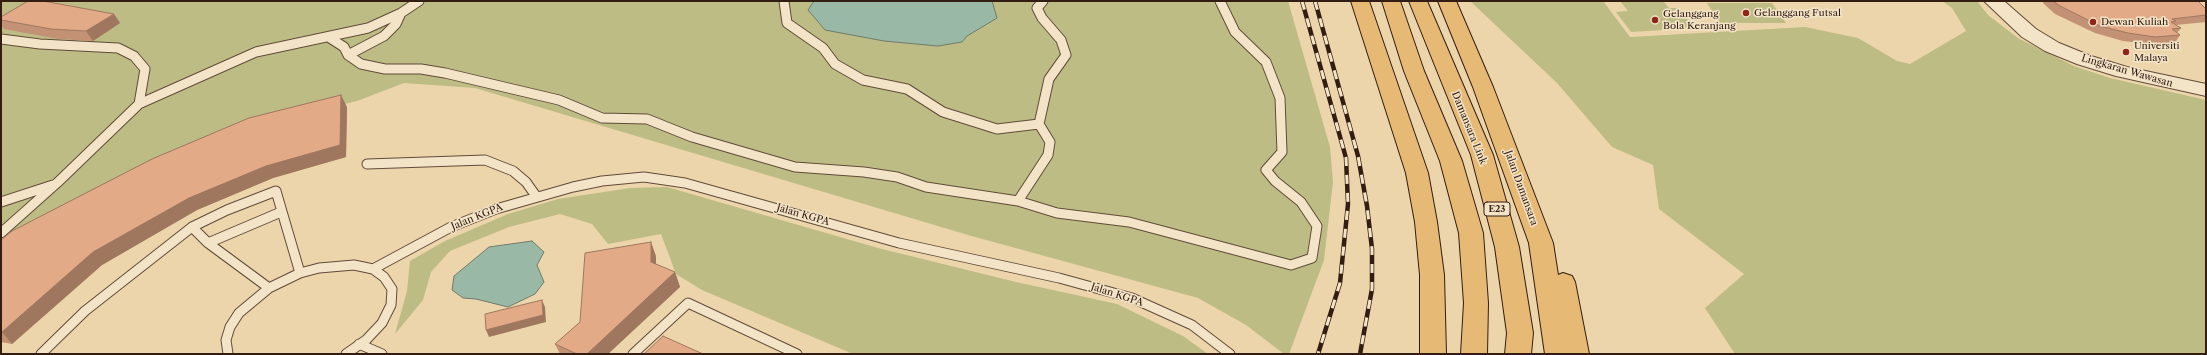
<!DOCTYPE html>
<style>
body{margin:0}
#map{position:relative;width:2207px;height:355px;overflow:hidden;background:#ecd5aa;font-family:"Libre Caslon Text",serif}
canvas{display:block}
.frame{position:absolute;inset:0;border:2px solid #331d13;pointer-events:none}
</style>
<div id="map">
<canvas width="2207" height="355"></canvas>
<div class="frame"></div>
</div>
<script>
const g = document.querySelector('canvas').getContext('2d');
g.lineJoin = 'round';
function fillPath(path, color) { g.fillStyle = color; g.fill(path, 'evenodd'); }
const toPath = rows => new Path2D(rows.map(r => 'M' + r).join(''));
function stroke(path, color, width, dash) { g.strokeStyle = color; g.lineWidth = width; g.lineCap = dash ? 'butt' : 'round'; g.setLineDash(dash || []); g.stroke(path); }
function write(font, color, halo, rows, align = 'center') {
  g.font = font + ' "Libre Caslon Text",serif'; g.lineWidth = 3; g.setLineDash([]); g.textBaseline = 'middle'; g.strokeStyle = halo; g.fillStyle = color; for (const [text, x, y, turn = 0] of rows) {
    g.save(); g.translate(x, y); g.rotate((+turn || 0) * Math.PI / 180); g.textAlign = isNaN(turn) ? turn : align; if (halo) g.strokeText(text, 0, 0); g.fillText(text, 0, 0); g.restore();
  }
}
fillPath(toPath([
 [1,1,1288,1,1330,147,1333,182,1324,260,1289,354,1284,354,1246,325,1198,298,968,235,475,88,404,83,357,101,254,126,1,253],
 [1470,1,1603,1,1630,37,1805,27,1858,38,1897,61,1910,64,1966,31,1952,8,1942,1,1977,1,1988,15,2018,38,2074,66,2110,78,2206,100,2206,354,1735,354,1705,308,1744,274,1659,209,1653,165,1612,147,1557,83],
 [1620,1,1663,1,1669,8,1678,8,1695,28,1631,32,1616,12,1628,11],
 [1707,3,1772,3,1786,23,1720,23],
 [667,187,878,248,1016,282,1117,304,1183,336,1208,354,853,354,702,290,676,274,661,234,608,244,592,224,560,214,509,227,450,251,431,272,423,300,395,334,407,291,410,261,445,241,508,214,558,199,630,188]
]), '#bdbc85');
const water = toPath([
 [814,1,992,1,997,18,967,36,962,42,938,46,884,41,825,30,808,10,814,1],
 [532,241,544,252,537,265,544,282,535,294,508,307,476,299,463,298,452,290,454,276,489,247,532,241]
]);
fillPath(water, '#99b9a6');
stroke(water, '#707b6b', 1);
const service = toPath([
 [784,1,787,23,823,48,835,64,863,80,907,89,943,112,997,129,1039,124],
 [330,38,344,47,348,55,361,64,385,69,421,69,445,73,559,100,602,118,647,119,692,137,795,167,864,172,897,177,926,187,1018,201,1057,213,1129,222,1291,265,1312,258,1317,226,1301,202,1275,181,1266,170,1282,152,1280,98,1266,62,1235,32,1220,1],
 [1,39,40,44,118,48,134,56,145,69,139,104,57,183,1,233],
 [348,55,384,36,396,24,401,13],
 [139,104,256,52,368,28,401,13,419,1],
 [367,164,485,160,513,171,526,182,536,196],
 [1018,201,1048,155,1050,142,1039,124,1049,79,1066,55,1061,40,1042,18,1037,8,1043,1],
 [1,202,53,185],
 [192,227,227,210,276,191,300,273],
 [208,243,281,212],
 [373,269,451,227,496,209,573,187,602,181,644,177,685,183,899,243,1059,278,1132,298,1192,325,1230,354],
 [359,344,382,354],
 [41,354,85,311,192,227,208,243,269,288],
 [228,354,226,340,230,327,239,313,269,288,300,273,319,268,354,265,373,269,384,277,392,289,391,305,382,323,366,340,346,354],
 [633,354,688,303,797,354]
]);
const tertiary = toPath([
 [1984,1,2004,1,2036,29,2059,43,2091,56,2127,67,2206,84,2206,96,2116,76,2077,64,2045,51,2022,37,1984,1]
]);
const primary = toPath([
 [1438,1,1456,1,1493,87,1553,243,1558,275,1563,273,1572,276,1575,282,1589,354,1545,354,1529,243,1473,87,1438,1]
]);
const motorway = toPath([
 [1351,1,1369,1,1428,173,1437,222,1444,275,1446,354,1420,354,1420,275,1415,222,1406,173,1351,1],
 [1382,1,1400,1,1424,71,1462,161,1483,233,1488,303,1487,354,1461,354,1464,303,1459,233,1440,161,1404,71,1382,1],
 [1409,1,1427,1,1493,155,1519,247,1533,333,1531,354,1505,354,1507,333,1495,247,1471,155,1409,1]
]);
stroke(service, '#614b39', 11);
stroke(tertiary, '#614b39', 2);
stroke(primary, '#331d13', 2);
stroke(motorway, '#331d13', 2);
stroke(service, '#f3e4c8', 9);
fillPath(tertiary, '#f3e4c8');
fillPath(primary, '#e6ba75');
fillPath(motorway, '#e6ba75');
const rail = toPath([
 [1302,1,1346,158,1348,204,1340,283,1318,354],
 [1315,1,1358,156,1367,206,1372,249,1372,289,1360,354]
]);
stroke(rail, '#331d13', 4.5);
stroke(rail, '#f3e4c8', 3, [9]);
fillPath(toPath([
 [2042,1,2198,1,2206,9,2206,22,2176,25,2181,28,2177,33,2180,35,2175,43,2149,44,2123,41,2095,33,2055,14,2044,4],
 [114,14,120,23,93,41,58,39,4,29,1,25,1,17],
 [347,107,346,157,273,178,197,210,102,265,12,344,1,342,1,240],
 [656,256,656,265,675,272,680,287,608,354,560,354,555,344]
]), '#c39275');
fillPath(toPath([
 [114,14,120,23,93,41,86,31],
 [341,95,347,107,346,157,273,178,197,210,102,265,12,344,2,332,93,252],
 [651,242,656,256,656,277,651,262],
 [675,272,680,287,608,354,587,354],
 [542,300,545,307,546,322,489,337,486,330]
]), '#9f775f');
const building = toPath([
 [28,1,43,1,114,14,86,31,51,29,1,20,1,17,28,1],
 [2053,1,2198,1,2206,9,2206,15,2172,19,2176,21,2171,22,2181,28,2172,29,2180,35,2155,37,2128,33,2100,26,2060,6,2053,1],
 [341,95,340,145,266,166,189,198,93,252,2,332,1,332,1,240,12,231,152,159,249,118,341,95],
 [651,242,651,262,675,272,587,354,577,354,555,344,580,322,585,253,651,242],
 [542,300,543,315,486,330,485,314,542,300],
 [663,336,703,354,644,354,663,336]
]);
fillPath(building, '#e3aa88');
stroke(building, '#9f775f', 1);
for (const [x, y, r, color] of [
 [1746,13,4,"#8f2418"],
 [1655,20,4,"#8f2418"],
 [2093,22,4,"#8f2418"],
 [2126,52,4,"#8f2418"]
]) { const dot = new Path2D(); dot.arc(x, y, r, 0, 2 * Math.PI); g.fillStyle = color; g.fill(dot); stroke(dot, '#f3e4c8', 1.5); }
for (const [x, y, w] of [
 [1497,209,26]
]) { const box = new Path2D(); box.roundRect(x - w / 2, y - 7, w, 14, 3); g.fillStyle = '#f3e4c8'; g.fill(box); stroke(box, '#331d13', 1); }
write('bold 9px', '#331d13', null, [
 ["E23",1497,209]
]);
write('10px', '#331d13', '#f3e4c8', [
 ["Gelanggang Futsal",1754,13],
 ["Gelanggang",1663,14],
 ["Bola Keranjang",1663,26],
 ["Dewan Kuliah",2101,22],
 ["Universiti",2134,46],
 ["Malaya",2134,58]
], 'left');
write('10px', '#331d13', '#f3e4c8', [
 ["Lingkaran Wawasan",2127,71,16],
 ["Damansara Link",1469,128,68],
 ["Jalan Damansara",1521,188,70],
 ["Jalan KGPA",803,215,16],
 ["Jalan KGPA",477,217,-22],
 ["Jalan KGPA",1117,295,18]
]);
</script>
